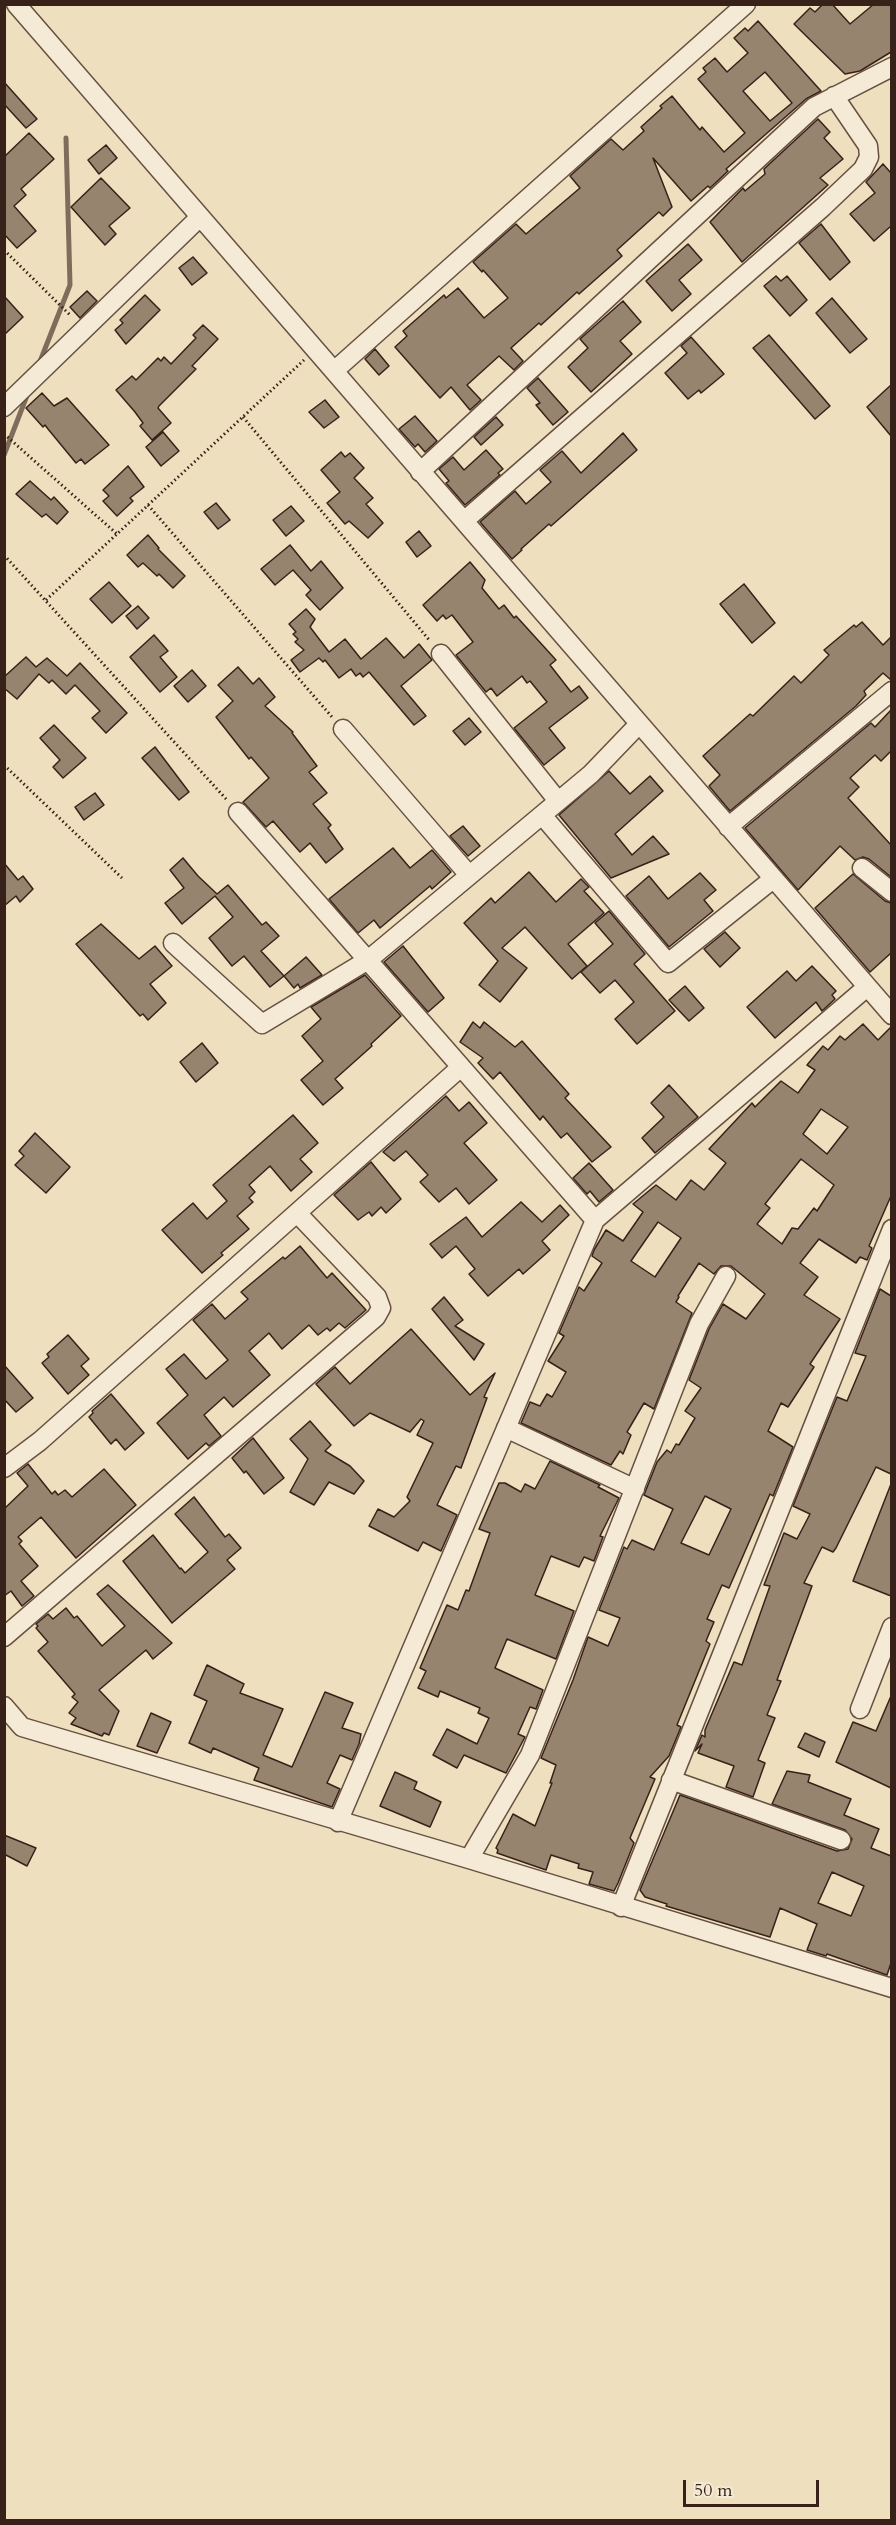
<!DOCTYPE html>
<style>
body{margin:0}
#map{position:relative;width:896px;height:2525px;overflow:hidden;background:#eedfbf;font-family:Cardo,serif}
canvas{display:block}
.frame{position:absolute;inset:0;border:6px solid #382118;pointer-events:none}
.scale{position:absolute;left:683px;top:2480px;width:136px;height:27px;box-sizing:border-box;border:3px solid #382118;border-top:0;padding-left:8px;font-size:18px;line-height:21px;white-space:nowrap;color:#382118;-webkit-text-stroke:4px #f4ead5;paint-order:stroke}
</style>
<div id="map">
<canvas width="896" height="2525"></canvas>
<div class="frame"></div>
<div class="scale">50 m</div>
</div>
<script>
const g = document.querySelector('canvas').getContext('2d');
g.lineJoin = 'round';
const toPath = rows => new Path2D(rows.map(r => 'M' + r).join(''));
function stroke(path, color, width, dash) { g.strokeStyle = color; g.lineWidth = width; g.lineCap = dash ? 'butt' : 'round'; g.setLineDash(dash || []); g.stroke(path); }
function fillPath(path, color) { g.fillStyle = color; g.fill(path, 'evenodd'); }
stroke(toPath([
 [39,364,70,285,66,138],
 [4,455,28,393]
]), '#806c5a', 5);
const building = toPath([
 [823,4,832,4,850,24,874,4,891,4,891,52,860,71,845,74,794,24,810,8,815,12,823,4],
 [758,21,821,91,806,99,726,169,728,171,710,188,708,186,691,201,653,158,672,207,663,216,659,212,617,250,622,256,579,294,577,292,541,325,539,323,511,348,523,361,514,370,499,356,467,385,481,400,470,410,451,387,440,398,395,347,407,336,403,331,444,295,446,298,458,288,484,318,508,298,483,270,482,272,473,262,516,224,526,234,547,216,580,188,570,176,611,139,623,150,644,131,641,127,662,108,660,106,672,96,700,130,702,127,724,152,745,133,698,79,706,72,703,68,715,58,727,72,748,53,734,38,745,28,748,31,758,21],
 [765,72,792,103,770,121,743,91,765,72],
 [4,82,37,119,26,128,4,104,4,82],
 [818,119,830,132,824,138,843,159,820,178,828,185,742,262,710,222,743,188,745,191,765,174,764,169,818,119],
 [29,133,54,159,21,189,26,195,14,206,36,231,17,248,4,234,4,157,29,133],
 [106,145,117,158,99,174,88,160,106,145],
 [883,164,891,173,891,226,874,241,850,214,875,193,866,182,883,164],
 [101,178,130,208,109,226,116,234,105,245,71,207,101,178],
 [821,224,850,262,830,280,799,243,821,224],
 [688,244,702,260,679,280,691,294,672,311,646,281,688,244],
 [193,257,207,273,192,285,179,268,193,257],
 [776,276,781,281,787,276,807,300,790,316,764,286,776,276],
 [87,291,97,301,80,318,70,307,87,291],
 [145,295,160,310,126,344,115,330,123,323,120,320,145,295],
 [4,296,23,317,4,335,4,296],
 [832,298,867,339,850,353,816,313,832,298],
 [623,301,641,322,620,341,632,354,591,392,568,367,588,348,580,339,623,301],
 [203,325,218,339,192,366,196,369,159,406,158,408,171,423,152,440,140,426,143,423,135,412,116,390,132,376,136,380,158,358,161,361,164,357,171,364,196,338,193,335,203,325],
 [769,335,830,406,815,419,753,348,769,335],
 [691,337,724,374,701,393,699,390,688,399,665,373,687,353,681,346,691,337],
 [375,349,389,366,379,375,365,359,375,349],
 [538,378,568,412,553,425,536,405,540,403,527,388,538,378],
 [891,385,891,436,867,407,891,385],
 [42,393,54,406,67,398,109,445,85,464,81,459,76,463,48,429,45,425,43,427,26,408,42,393],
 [325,400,339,417,324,428,309,412,325,400],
 [415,416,437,441,425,452,418,444,415,447,399,429,415,416],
 [496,417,503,425,481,445,474,437,496,417],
 [163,432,179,451,161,466,146,447,163,432],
 [623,433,637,450,551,526,549,524,521,549,522,550,512,559,480,522,515,491,526,504,551,482,540,470,562,451,581,473,623,433],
 [486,450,503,469,498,473,500,475,465,505,446,483,449,481,439,469,453,457,464,470,486,450],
 [341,452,345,457,350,453,364,468,354,478,373,498,366,504,383,523,368,538,349,521,345,524,327,503,340,492,321,470,341,452],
 [128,466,144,487,130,498,133,501,117,516,103,501,109,496,103,490,128,466],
 [30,481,51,500,54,497,68,512,57,524,46,514,42,517,16,494,30,481],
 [216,503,230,520,218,529,204,512,216,503],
 [291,506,304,521,286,536,273,520,291,506],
 [419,531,431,546,417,557,406,542,419,531],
 [148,535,159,548,158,549,185,576,173,588,159,574,157,576,143,563,138,567,127,555,148,535],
 [290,545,311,571,321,561,343,588,320,610,306,595,311,590,293,570,275,585,261,569,290,545],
 [470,562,485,580,482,588,499,609,504,605,514,618,516,616,556,660,550,665,571,692,579,686,588,698,549,728,565,748,544,765,514,728,547,702,530,681,527,683,522,676,497,696,491,688,486,692,456,655,473,642,452,615,446,619,443,615,437,621,423,605,470,562],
 [109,582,131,606,112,623,90,599,109,582],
 [744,584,775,623,752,643,720,604,744,584],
 [138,606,149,618,137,629,126,616,138,606],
 [306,609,315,619,310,627,329,652,345,639,361,659,386,638,404,658,419,644,432,660,401,686,426,716,414,725,369,672,363,677,360,673,356,676,351,669,339,678,325,660,323,662,319,658,300,672,291,660,304,650,295,642,298,639,293,634,296,632,289,624,306,609],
 [862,622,883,645,891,637,891,680,883,673,864,691,866,695,856,706,730,811,709,786,720,775,703,756,750,714,753,716,794,676,801,683,829,655,824,650,854,625,856,627,862,622],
 [154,635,168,651,160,657,177,677,160,692,130,657,154,635],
 [26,657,36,667,47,658,67,676,80,663,127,713,106,733,92,718,100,711,75,685,66,694,52,680,49,683,39,674,17,699,4,688,4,677,26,657],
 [238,667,253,684,259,678,275,697,265,706,293,732,292,733,317,766,309,772,327,793,313,804,331,825,328,828,343,849,326,863,310,843,300,852,273,821,266,827,243,802,269,778,251,757,249,759,216,717,233,701,218,685,238,667],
 [192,670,206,686,188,702,174,686,192,670],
 [891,710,891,751,881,761,875,755,850,778,859,787,848,798,891,845,891,877,869,859,863,857,855,860,840,846,798,890,745,828,871,723,875,727,891,710],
 [469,718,481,732,465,745,453,731,469,718],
 [54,725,86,758,63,778,53,767,60,760,40,738,54,725],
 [155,747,189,792,179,800,142,758,155,747],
 [609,771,630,794,650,776,663,791,615,834,632,855,653,836,669,854,611,878,559,815,609,771],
 [95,793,104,805,84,820,75,807,95,793],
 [463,826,480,846,468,856,450,836,463,826],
 [393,848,410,868,432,850,451,872,432,889,430,886,380,928,374,920,358,933,329,899,393,848],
 [183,858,198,876,217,894,228,885,262,925,266,922,279,936,261,951,284,976,270,987,244,956,232,966,209,938,233,917,215,896,182,924,165,903,184,888,170,870,183,858],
 [4,863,18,880,23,876,33,889,20,902,16,896,4,906,4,863],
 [529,872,556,902,581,879,589,887,584,891,604,913,568,944,587,966,572,979,525,927,502,948,527,968,500,1002,479,985,498,961,464,923,491,898,495,903,529,872],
 [700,873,716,890,704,900,713,911,669,947,626,896,649,876,668,899,700,873],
 [853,874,885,901,891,903,891,953,870,972,815,908,853,874],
 [609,911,645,954,634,964,675,1011,637,1044,615,1019,634,1002,615,980,600,993,581,972,613,944,595,923,609,911],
 [101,924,139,959,155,946,172,966,150,984,166,1003,148,1020,143,1014,140,1016,76,944,101,924],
 [725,932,740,948,720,967,704,949,725,932],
 [403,946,444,998,428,1012,384,962,403,946],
 [306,957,322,975,300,988,298,984,294,988,284,976,306,957],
 [812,966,836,991,832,995,835,999,822,1011,816,1002,775,1038,747,1007,787,971,796,981,812,966],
 [365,975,401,1016,371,1044,372,1046,335,1079,343,1088,323,1105,301,1080,323,1061,302,1036,321,1019,311,1007,365,975],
 [685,986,704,1008,689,1021,669,1000,685,986],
 [473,1022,480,1028,484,1022,515,1047,522,1041,569,1094,565,1098,611,1147,592,1162,567,1133,561,1138,543,1116,540,1120,500,1072,493,1079,478,1063,483,1058,460,1042,473,1022],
 [863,1024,878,1040,891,1027,891,1196,869,1246,872,1248,867,1260,860,1257,856,1263,819,1239,800,1263,818,1277,804,1295,840,1319,810,1364,814,1367,788,1407,781,1403,768,1431,793,1447,773,1496,770,1494,729,1588,722,1585,707,1619,714,1622,706,1641,710,1644,677,1725,681,1727,669,1756,650,1777,655,1779,630,1838,634,1843,618,1883,614,1891,589,1884,593,1872,578,1868,579,1864,551,1855,546,1870,497,1853,498,1850,496,1848,513,1814,535,1826,552,1783,550,1783,556,1765,541,1758,573,1680,588,1637,608,1646,620,1618,599,1610,624,1547,627,1549,632,1540,654,1550,673,1509,644,1495,657,1462,667,1450,671,1453,676,1444,679,1445,695,1418,685,1411,701,1388,689,1380,709,1329,723,1304,746,1319,765,1294,731,1266,721,1266,714,1274,699,1263,678,1296,679,1297,676,1302,692,1313,654,1409,644,1403,627,1432,631,1435,623,1454,620,1451,611,1465,521,1423,530,1402,540,1406,547,1394,552,1397,566,1372,548,1361,564,1336,559,1333,579,1287,584,1291,602,1263,592,1256,594,1250,606,1230,623,1241,643,1212,633,1204,656,1185,676,1200,691,1180,704,1190,726,1163,709,1149,752,1103,755,1107,781,1081,798,1093,815,1070,807,1065,823,1046,828,1050,840,1036,845,1040,863,1024],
 [821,1109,848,1127,827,1154,803,1134,821,1109],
 [801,1159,834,1185,817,1211,814,1208,798,1229,792,1228,782,1244,757,1224,770,1208,765,1204,801,1159],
 [658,1222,681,1238,655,1277,631,1261,658,1222],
 [705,1496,731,1509,709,1555,681,1543,705,1496],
 [202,1043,218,1063,196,1082,180,1062,202,1043],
 [669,1085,698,1117,655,1153,642,1138,664,1117,651,1103,669,1085],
 [446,1096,459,1111,469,1102,487,1123,464,1143,497,1180,469,1204,456,1188,439,1202,420,1182,428,1175,406,1151,394,1161,383,1152,446,1096],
 [293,1115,318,1143,300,1159,312,1172,291,1191,270,1166,249,1185,255,1192,249,1198,253,1202,237,1216,249,1229,221,1253,223,1255,202,1273,162,1230,193,1203,207,1219,227,1201,213,1185,293,1115],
 [35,1133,70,1167,46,1193,15,1165,24,1156,19,1151,35,1133],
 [371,1162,401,1199,386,1213,381,1207,372,1216,369,1212,358,1220,334,1195,371,1162],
 [589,1163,613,1190,599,1202,590,1191,587,1194,573,1178,589,1163],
 [521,1202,542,1222,560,1205,569,1215,542,1241,550,1250,523,1274,519,1269,488,1296,469,1274,475,1269,456,1246,442,1258,430,1244,466,1217,482,1237,521,1202],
 [300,1246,327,1278,332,1273,366,1310,345,1328,339,1323,330,1331,327,1328,318,1335,309,1325,282,1349,269,1333,249,1351,270,1375,233,1407,224,1397,204,1415,221,1436,209,1446,206,1443,188,1459,157,1423,188,1395,166,1369,184,1354,206,1379,228,1360,193,1320,212,1304,225,1319,248,1299,241,1292,283,1257,285,1259,300,1246],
 [880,1289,891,1296,891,1474,876,1467,836,1548,833,1552,822,1547,804,1583,812,1586,777,1680,781,1681,767,1715,775,1718,758,1760,765,1763,753,1797,726,1787,734,1766,698,1753,702,1744,695,1751,702,1735,705,1737,705,1730,734,1662,742,1665,770,1586,764,1585,784,1533,797,1539,810,1514,793,1506,837,1397,847,1401,866,1356,855,1353,880,1289],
 [444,1297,463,1320,455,1326,484,1344,474,1360,432,1309,444,1297],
 [411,1329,470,1395,495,1373,484,1397,487,1398,461,1468,456,1466,437,1505,457,1515,441,1551,423,1542,418,1551,369,1526,378,1509,394,1517,410,1501,407,1497,433,1443,417,1435,424,1421,421,1419,410,1432,370,1413,354,1426,316,1384,335,1367,350,1384,411,1329],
 [68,1335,89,1359,81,1366,89,1375,68,1394,42,1363,49,1357,47,1354,68,1335],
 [4,1365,33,1398,16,1412,4,1399,4,1365],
 [111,1394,144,1433,125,1450,116,1439,111,1444,89,1417,93,1413,92,1411,111,1394],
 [310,1421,331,1445,325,1451,350,1466,364,1481,354,1494,329,1482,314,1505,290,1492,308,1459,290,1439,310,1421],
 [253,1438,284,1478,264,1494,246,1471,244,1473,232,1458,253,1438],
 [550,1461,600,1485,598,1487,619,1498,600,1536,603,1537,594,1561,584,1557,579,1567,551,1556,535,1595,574,1611,556,1659,507,1639,495,1668,543,1690,536,1709,530,1707,518,1734,525,1737,506,1773,464,1755,457,1768,433,1755,447,1729,477,1744,489,1718,478,1713,480,1708,440,1691,438,1697,418,1688,426,1671,420,1668,447,1605,458,1610,466,1590,469,1591,490,1533,479,1529,499,1483,505,1483,521,1492,525,1484,535,1489,550,1461],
 [28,1464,52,1494,55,1491,58,1495,65,1490,72,1497,104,1469,136,1505,76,1558,41,1517,18,1537,22,1541,19,1544,38,1566,21,1581,34,1596,22,1606,11,1591,4,1596,4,1509,28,1486,17,1473,28,1464],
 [891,1484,891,1596,853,1581,891,1484],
 [194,1497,225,1537,229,1534,241,1548,227,1560,235,1569,172,1623,123,1561,153,1535,180,1569,181,1568,185,1573,208,1552,175,1514,194,1497],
 [108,1585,172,1643,153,1659,146,1650,99,1690,119,1711,109,1735,104,1733,102,1736,71,1724,76,1718,69,1713,78,1702,72,1697,75,1694,38,1651,48,1642,36,1628,38,1626,36,1624,48,1614,53,1619,66,1608,74,1618,77,1616,102,1646,125,1626,97,1594,108,1585],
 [207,1665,244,1684,240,1693,283,1709,263,1755,292,1767,325,1692,353,1703,342,1728,361,1734,359,1744,352,1760,340,1755,327,1783,340,1789,332,1807,254,1780,259,1768,213,1748,211,1753,189,1743,207,1701,194,1695,207,1665],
 [891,1696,891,1788,836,1762,853,1722,876,1731,891,1696],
 [151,1713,171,1722,157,1753,137,1746,151,1713],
 [805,1733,825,1742,819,1757,798,1747,805,1733],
 [787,1771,810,1775,808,1782,851,1799,844,1815,879,1829,871,1848,891,1856,891,1963,887,1975,827,1954,826,1956,807,1950,817,1924,780,1908,770,1937,666,1906,667,1904,645,1897,640,1890,680,1795,837,1851,848,1849,852,1839,845,1830,772,1804,787,1771],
 [832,1872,864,1886,851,1916,818,1903,832,1872],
 [395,1772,417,1782,414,1789,441,1802,430,1827,380,1806,395,1772],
 [4,1835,36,1848,27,1866,4,1854,4,1835]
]);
fillPath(building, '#97846f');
stroke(building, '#382118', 1.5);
const minor = toPath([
 [16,4,892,1015],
 [334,371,746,4],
 [4,407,200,217],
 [420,472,814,107,892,67],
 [464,521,823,207,863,169,869,157,868,146,834,96],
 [441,654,558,801],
 [343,729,469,875],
 [238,812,595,1220],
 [542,815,668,963,773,879],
 [728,827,892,691],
 [862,868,892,892],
 [173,943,262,1024,368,960,591,774,639,724],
 [506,1428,635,1489],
 [4,1468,40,1441,461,1067],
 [4,1637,376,1317,381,1308,377,1297,297,1213],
 [4,1706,22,1727,469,1859,892,1988],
 [860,1709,892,1627],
 [671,1780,841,1840],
 [338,1822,595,1220,867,987],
 [469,1859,530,1755,699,1324,726,1276],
 [621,1907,892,1229]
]);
stroke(minor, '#665042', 21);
stroke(toPath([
 [4,250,71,316],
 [243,417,430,641],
 [4,434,117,534],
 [148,505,332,717],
 [4,555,227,800],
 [46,600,304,360],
 [4,765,122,878]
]), '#382118', 3, [1.5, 3]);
stroke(minor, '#f4ead5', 18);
</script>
